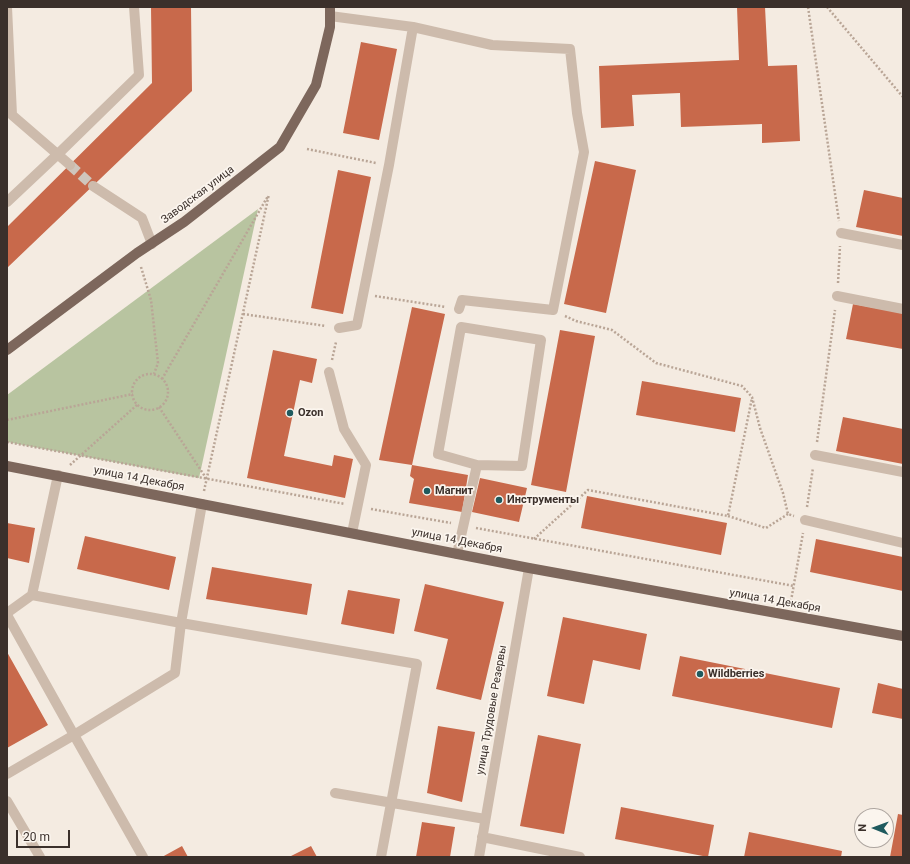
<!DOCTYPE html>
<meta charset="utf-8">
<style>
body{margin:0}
#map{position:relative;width:910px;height:864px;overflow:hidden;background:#f4ebe1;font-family:Roboto,sans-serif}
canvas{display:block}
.frame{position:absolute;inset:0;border:8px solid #3b302b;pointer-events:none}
.north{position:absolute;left:854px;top:808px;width:40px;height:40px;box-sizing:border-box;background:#fbf5ee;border:1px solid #aea6a0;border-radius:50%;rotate:271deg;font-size:11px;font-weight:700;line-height:16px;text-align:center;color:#3b302b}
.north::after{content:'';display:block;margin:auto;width:14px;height:18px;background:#1f5a5e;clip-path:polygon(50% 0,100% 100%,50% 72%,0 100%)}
.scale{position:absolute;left:16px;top:830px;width:54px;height:18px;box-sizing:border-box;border:2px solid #3b302b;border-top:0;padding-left:5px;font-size:12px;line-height:14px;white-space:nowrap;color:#3b302b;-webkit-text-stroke:3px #fbf5ee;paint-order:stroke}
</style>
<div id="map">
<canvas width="910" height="864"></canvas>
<div class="frame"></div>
<div class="north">N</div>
<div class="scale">20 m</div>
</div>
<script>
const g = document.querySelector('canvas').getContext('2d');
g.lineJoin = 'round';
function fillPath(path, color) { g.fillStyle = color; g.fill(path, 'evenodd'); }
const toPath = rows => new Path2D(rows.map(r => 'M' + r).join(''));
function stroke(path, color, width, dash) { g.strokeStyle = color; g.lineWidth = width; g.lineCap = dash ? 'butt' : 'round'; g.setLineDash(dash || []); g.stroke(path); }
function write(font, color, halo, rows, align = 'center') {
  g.font = font + ' Roboto,sans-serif'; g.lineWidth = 3.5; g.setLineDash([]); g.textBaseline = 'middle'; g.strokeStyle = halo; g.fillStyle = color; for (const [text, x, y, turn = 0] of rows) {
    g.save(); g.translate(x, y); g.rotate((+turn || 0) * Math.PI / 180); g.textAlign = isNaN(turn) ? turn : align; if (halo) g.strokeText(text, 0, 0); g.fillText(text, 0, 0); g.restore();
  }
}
fillPath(toPath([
 [258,209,199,478,7,442,7,395]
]), '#b8c4a0');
fillPath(toPath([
 [151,7,191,7,192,91,7,268,7,227,152,83],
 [737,7,765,7,768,66,797,65,800,141,762,143,762,124,681,127,680,93,632,95,634,126,601,128,599,66,739,60],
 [361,42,397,49,379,140,343,133],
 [595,161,636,170,606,313,564,304],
 [338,170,371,177,343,314,311,308],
 [864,190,903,198,903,236,856,227],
 [853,304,903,313,903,349,846,339],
 [412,307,445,314,412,465,379,460],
 [560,330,595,336,566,492,531,485],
 [273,350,317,359,312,383,300,380,284,456,332,466,334,455,353,459,345,498,247,478],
 [642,381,741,398,735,432,636,415],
 [843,417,903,429,903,464,836,451],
 [412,465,468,475,462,512,409,503,414,479,410,476],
 [480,478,527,488,519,522,472,512],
 [587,496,727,523,721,555,581,528],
 [7,523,35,528,29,563,7,558],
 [85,536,176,557,169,590,77,569],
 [816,539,903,557,903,591,810,572],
 [212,567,312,584,307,615,206,599],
 [425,584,504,602,481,700,436,689,448,639,414,631],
 [348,590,400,599,394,634,341,624],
 [563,617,647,634,640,670,593,660,584,704,547,696],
 [7,652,48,725,7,748],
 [680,656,840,688,832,728,672,696],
 [878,683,903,689,903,719,872,713],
 [438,726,475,732,462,802,427,793],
 [538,735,581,744,564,834,520,826],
 [621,807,714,825,708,857,615,839],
 [898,814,903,815,903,857,890,857],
 [422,822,455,827,450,857,416,857],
 [749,832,842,851,841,857,744,857],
 [182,846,188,857,162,857],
 [311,846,317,857,289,857]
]), '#c8694b');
stroke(toPath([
 [70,165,93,186]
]), '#cfc6bd', 10, [10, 5]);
stroke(toPath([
 [808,7,839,221],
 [827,7,903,97],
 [307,149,376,163],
 [141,267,151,300,158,363,154,374],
 [838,283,840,246],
 [375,296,446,307],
 [243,314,326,326],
 [565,316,576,321,612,330,656,363,742,386,752,397,760,428,783,493,788,514,794,516],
 [332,360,336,342],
 '132 392a18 18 0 1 1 36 0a18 18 0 1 1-36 0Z',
 [162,379,268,196],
 [159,407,206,478],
 [7,420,133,394],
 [7,442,345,504],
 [817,442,835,310],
 [70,465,138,404],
 [204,491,269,194],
 [807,507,813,468],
 [371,509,451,523],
 [728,516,766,528,788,514],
 [476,528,794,586],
 [534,539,588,490,728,516,752,398],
 [791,601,803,533]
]), '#b9a596', 2.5, [2, 2]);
stroke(toPath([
 [7,7,12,115,70,165],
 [330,16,413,27,389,165,357,325,339,328],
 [413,27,492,45,570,49,577,113,584,152,553,310,462,300,459,309],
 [93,186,142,218,152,244],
 [7,202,58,154,139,75,134,7],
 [841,233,903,245],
 [837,296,903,309],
 [329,372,344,429,366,465,352,533],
 [815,455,903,472],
 [805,520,903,543],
 [457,554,477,465,438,454,461,327,541,340,522,466,477,465],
 [32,595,58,475],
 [7,613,32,595,181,623,417,664,381,857],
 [7,615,74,735,143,857],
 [7,774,74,735,175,673,181,623,202,504],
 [335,793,485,819],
 [7,801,40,857],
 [482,837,580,857],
 [479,857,529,568]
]), '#cdbbac', 10);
stroke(toPath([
 [7,350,137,253,184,222,280,147,316,85,330,27,330,7],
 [7,466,529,568,903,636]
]), '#7d675c', 10);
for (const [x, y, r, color] of [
 [290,413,4,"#1f5a5e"],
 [427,491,4,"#1f5a5e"],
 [499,500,4,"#1f5a5e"],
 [700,674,4,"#1f5a5e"]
]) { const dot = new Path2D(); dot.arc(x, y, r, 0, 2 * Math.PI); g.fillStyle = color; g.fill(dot); stroke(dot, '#fbf5ee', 1.5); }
write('11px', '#3b302b', '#fbf5ee', [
 ["Заводская улица",198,195,-37],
 ["улица 14 Декабря",139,479,11],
 ["улица 14 Декабря",457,541,11],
 ["улица 14 Декабря",775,601,10],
 ["улица Трудовые Резервы",492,710,-80]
]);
write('bold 11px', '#3b302b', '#fbf5ee', [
 ["Ozon",298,413],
 ["Магнит",435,491],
 ["Инструменты",507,500],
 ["Wildberries",708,674]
], 'left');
</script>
